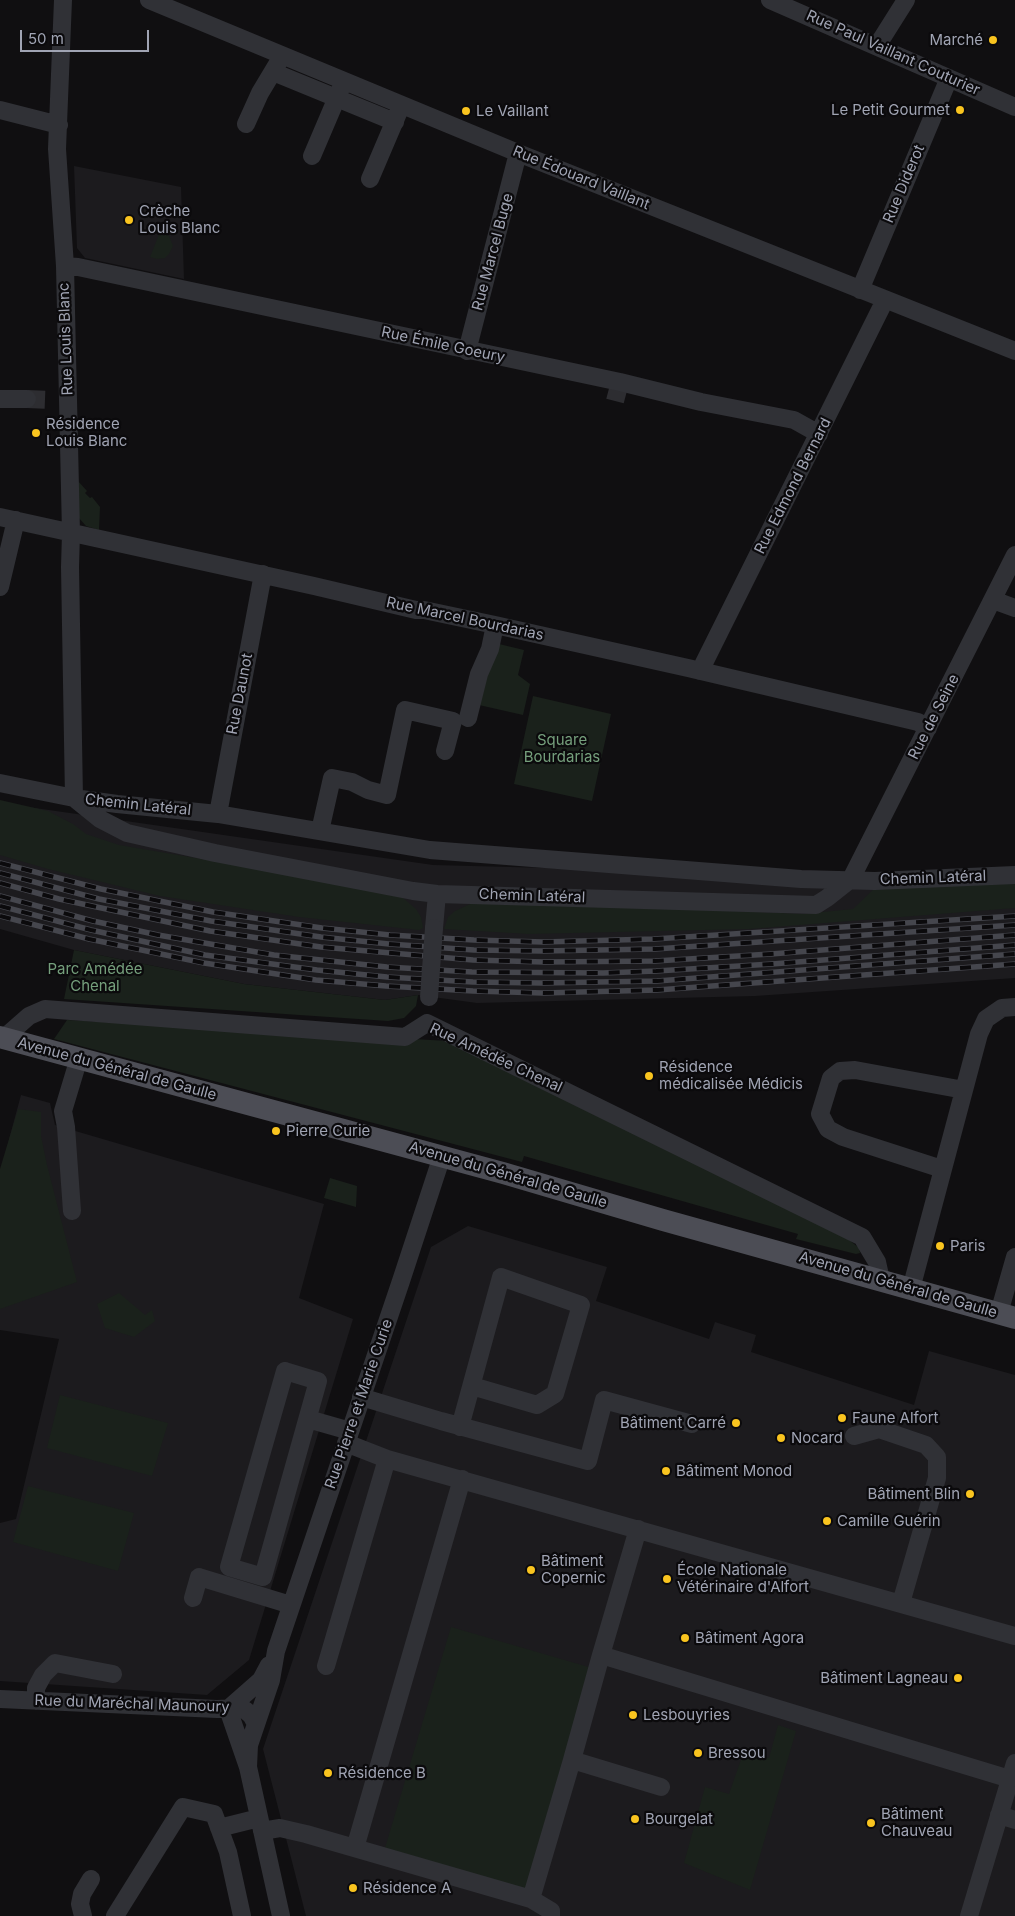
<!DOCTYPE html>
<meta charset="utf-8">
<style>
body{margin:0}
#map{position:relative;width:1015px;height:1916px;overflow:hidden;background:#100f11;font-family:Inter,sans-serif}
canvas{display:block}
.scale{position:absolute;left:20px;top:30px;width:129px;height:22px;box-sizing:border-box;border:2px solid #a0a4b3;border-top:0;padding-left:6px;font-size:15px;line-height:18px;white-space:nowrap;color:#a0a4b3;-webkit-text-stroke:4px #0b0a0c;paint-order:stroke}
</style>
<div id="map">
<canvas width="1015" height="1916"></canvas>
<div class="scale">50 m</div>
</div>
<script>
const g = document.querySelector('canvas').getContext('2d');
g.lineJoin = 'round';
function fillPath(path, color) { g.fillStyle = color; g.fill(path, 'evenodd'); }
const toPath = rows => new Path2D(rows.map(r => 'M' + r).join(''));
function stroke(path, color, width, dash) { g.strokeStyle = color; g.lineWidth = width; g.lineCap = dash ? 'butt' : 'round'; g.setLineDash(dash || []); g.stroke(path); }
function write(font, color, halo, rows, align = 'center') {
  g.font = font + ' Inter,sans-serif'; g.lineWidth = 4.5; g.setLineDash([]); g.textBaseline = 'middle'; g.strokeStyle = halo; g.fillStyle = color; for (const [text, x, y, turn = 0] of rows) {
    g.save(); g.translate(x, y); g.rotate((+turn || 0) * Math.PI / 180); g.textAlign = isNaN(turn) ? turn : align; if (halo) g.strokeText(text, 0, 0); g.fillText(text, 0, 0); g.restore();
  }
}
fillPath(toPath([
 [74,166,181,187,184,279,85,258,77,248],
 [0,803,433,865,1015,880,1015,978,755,996,477,1003,418,995,385,1000,244,984,74,950,0,929],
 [21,1095,50,1103,55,1125,324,1204,299,1298,353,1319,249,1660,207,1695,0,1681,0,1523,16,1519,59,1339,0,1330,0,1173],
 [468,1226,607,1267,596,1301,709,1339,715,1322,756,1335,751,1352,914,1405,929,1351,1015,1375,1015,1916,306,1916,263,1749,431,1247]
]), '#1c1b1e');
fillPath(toPath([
 [160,232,169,236,173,246,169,254,165,258,157,259,150,257],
 [78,481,87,491,85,493,90,498,92,497,100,507,99,530,86,526,78,517],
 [499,644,524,650,518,675,530,684,523,715,479,705,487,670],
 [533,696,611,714,592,801,514,784],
 [0,800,48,811,73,824,86,834,119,845,396,892,416,909,421,917,423,928,419,930,299,917,160,896,48,869,0,855],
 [1015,880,1015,908,749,929,529,934,444,929,448,917,455,911,479,900,803,914,853,909,874,889],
 [74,950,244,984,385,1000,418,995,416,1006,404,1018,388,1021,64,999],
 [67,1020,449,1041,848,1239,859,1248,860,1253,856,1254,796,1239,798,1234,524,1156,522,1162,54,1039],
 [18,1109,41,1112,41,1136,47,1165,77,1282,0,1309,0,1169],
 [330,1178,357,1186,356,1207,324,1198],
 [119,1293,145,1315,152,1310,155,1321,134,1337,105,1328,97,1304],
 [60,1395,168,1423,152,1476,47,1448],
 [28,1486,134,1513,118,1571,13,1542],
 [451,1627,592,1668,526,1889,385,1848],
 [778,1725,796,1731,750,1890,684,1863,705,1787,729,1794,744,1751,769,1758]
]), '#1a211b');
stroke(toPath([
 [27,399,53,400],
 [615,401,620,382]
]), '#2d2d31', 18, [18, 9]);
stroke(toPath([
 [63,0,57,149,65,266,71,533,70,567,74,798],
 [149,0,518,153,1015,351],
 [770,0,1015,107],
 [877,46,906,0],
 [273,72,395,122],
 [0,110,59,125],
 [246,124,260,93,278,63],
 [312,156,341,88],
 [370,179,399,111],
 [65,266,78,267,620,382,701,402,794,420,819,434],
 [860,290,949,78],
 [467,351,518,153],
 [0,399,27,399],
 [0,517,314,586,416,610,424,610,495,625,688,668,918,722,928,728],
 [0,587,16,520],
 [993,600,1015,608],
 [700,671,885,300],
 [468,718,479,674,490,649,495,625],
 [0,783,74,798,117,804,218,814,430,850,801,879,875,881,1015,875],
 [74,798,100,819,127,833,215,853,413,891,437,894,816,905,827,898,851,879,1015,555],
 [218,814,263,574],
 [320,831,332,778,352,782,368,790,387,795,405,710,453,721,445,751],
 [434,928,437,894],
 [427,1023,862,1237,877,1262,881,1280],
 [4,1038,29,1016,45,1009,405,1037,427,1023],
 [942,1169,843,1137,828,1129,820,1114,831,1078,840,1071,855,1070,964,1090],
 [72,1211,66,1127,63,1111,79,1058],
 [911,1289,979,1034,986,1019,1002,1008,1015,1007],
 [999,1313,1015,1257],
 [285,1371,318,1381,263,1577,229,1567,285,1371],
 [361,1397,441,1421,588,1461,604,1400,692,1424],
 [308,1419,350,1431],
 [460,1427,501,1277,581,1305,555,1394,537,1405,472,1386],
 [854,1436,879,1429,926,1445,937,1457,937,1478,901,1603],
 [346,1443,387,1459,1015,1636],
 [638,1529,601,1655,1010,1779],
 [193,1598,199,1577,291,1605],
 [601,1655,572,1760,661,1787],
 [269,1665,261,1680,228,1709,248,1767,281,1916],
 [326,1666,387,1459],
 [0,1699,217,1709,237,1708,245,1710,251,1715,256,1724],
 [36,1701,36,1688,43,1675,55,1663,113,1674],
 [248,1767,249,1745,271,1680,276,1651,401,1281,442,1156],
 [999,1815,1015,1820],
 [219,1828,259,1818],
 [262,1831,280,1828,306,1834,531,1899,551,1911,551,1916],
 [355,1848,462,1479],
 [531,1899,572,1760],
 [83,1916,80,1904,82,1894,91,1879],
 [115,1916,183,1807,214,1814,228,1852,242,1916],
 [969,1916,1015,1763]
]), '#303136', 18);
stroke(toPath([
 [0,1037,503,1173,663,1220,1015,1318]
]), '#4c4d55', 22);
const rail = toPath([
 [0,863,101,889,213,912,322,928,390,935,474,940,543,942,654,939,1015,916],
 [0,873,99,899,211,921,321,937,389,944,474,950,542,951,655,949,1015,925],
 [0,883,59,899,210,931,321,947,473,960,544,962,655,961,771,954,1015,935],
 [0,896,93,921,158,935,274,955,387,967,472,972,603,973,656,971,772,964,1015,945],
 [0,906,91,930,205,955,317,970,387,977,473,982,542,983,657,981,1015,954],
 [0,916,89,939,204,963,316,980,386,986,473,991,543,993,657,990,1015,964]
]);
stroke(rail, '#45464d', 5.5);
stroke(rail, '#0b0a0c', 4, [11]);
stroke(toPath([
 [429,997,434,928]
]), '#303136', 18);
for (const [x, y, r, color] of [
 [993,40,5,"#f9c41f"],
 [960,110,5,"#f9c41f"],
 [466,111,5,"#f9c41f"],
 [129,220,5,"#f9c41f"],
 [36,433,5,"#f9c41f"],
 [649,1076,5,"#f9c41f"],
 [276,1131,5,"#f9c41f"],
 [940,1246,5,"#f9c41f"],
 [842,1418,5,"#f9c41f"],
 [736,1423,5,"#f9c41f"],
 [781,1438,5,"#f9c41f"],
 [666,1471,5,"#f9c41f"],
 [970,1494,5,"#f9c41f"],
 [827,1521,5,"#f9c41f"],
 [531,1570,5,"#f9c41f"],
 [667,1579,5,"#f9c41f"],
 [685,1638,5,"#f9c41f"],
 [958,1678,5,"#f9c41f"],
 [633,1715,5,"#f9c41f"],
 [698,1753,5,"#f9c41f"],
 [328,1773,5,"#f9c41f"],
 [635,1819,5,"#f9c41f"],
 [871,1823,5,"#f9c41f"],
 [353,1888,5,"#f9c41f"]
]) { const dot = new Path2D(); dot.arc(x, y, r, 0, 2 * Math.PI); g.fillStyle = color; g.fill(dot); stroke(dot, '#0b0a0c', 2); }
write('15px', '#a0a4b3', '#0b0a0c', [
 ["Marché",983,40,"right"],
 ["Le Petit Gourmet",950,110,"right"],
 ["Le Vaillant",476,111],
 ["Crèche",139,211],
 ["Louis Blanc",139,228],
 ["Résidence",46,424],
 ["Louis Blanc",46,441],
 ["Résidence",659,1067],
 ["médicalisée Médicis",659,1084],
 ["Pierre Curie",286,1131],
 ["Paris",950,1246],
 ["Faune Alfort",852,1418],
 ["Bâtiment Carré",726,1423,"right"],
 ["Nocard",791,1438],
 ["Bâtiment Monod",676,1471],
 ["Bâtiment Blin",960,1494,"right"],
 ["Camille Guérin",837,1521],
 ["Bâtiment",541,1561],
 ["Copernic",541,1578],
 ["École Nationale",677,1570],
 ["Vétérinaire d'Alfort",677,1587],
 ["Bâtiment Agora",695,1638],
 ["Bâtiment Lagneau",948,1678,"right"],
 ["Lesbouyries",643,1715],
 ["Bressou",708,1753],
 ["Résidence B",338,1773],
 ["Bâtiment",881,1814],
 ["Chauveau",881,1831],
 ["Bourgelat",645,1819],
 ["Résidence A",363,1888]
], 'left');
write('15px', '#a0a4b3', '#0b0a0c', [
 ["Rue Paul Vaillant Couturier",893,53,24],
 ["Rue Édouard Vaillant",581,178,22],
 ["Rue Diderot",904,184,-67],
 ["Rue Marcel Buge",493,252,-75],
 ["Rue Louis Blanc",66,339,-92],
 ["Rue Émile Goeury",443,345,12],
 ["Rue Edmond Bernard",793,486,-63],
 ["Rue Marcel Bourdarias",465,619,12],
 ["Rue Daunot",240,694,-79],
 ["Rue de Seine",934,717,-63],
 ["Chemin Latéral",138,805,6],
 ["Chemin Latéral",933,878,-2],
 ["Chemin Latéral",532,896,2],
 ["Rue Amédée Chenal",496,1058,25],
 ["Avenue du Général de Gaulle",117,1069,15],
 ["Avenue du Général de Gaulle",508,1175,16],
 ["Avenue du Général de Gaulle",898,1285,16],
 ["Rue Pierre et Marie Curie",359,1404,-71],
 ["Rue du Maréchal Maunoury",132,1704,2]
]);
write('15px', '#759f7c', '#0b0a0c', [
 ["Square",562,740],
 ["Bourdarias",562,757],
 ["Parc Amédée",95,969],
 ["Chenal",95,986]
]);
</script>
